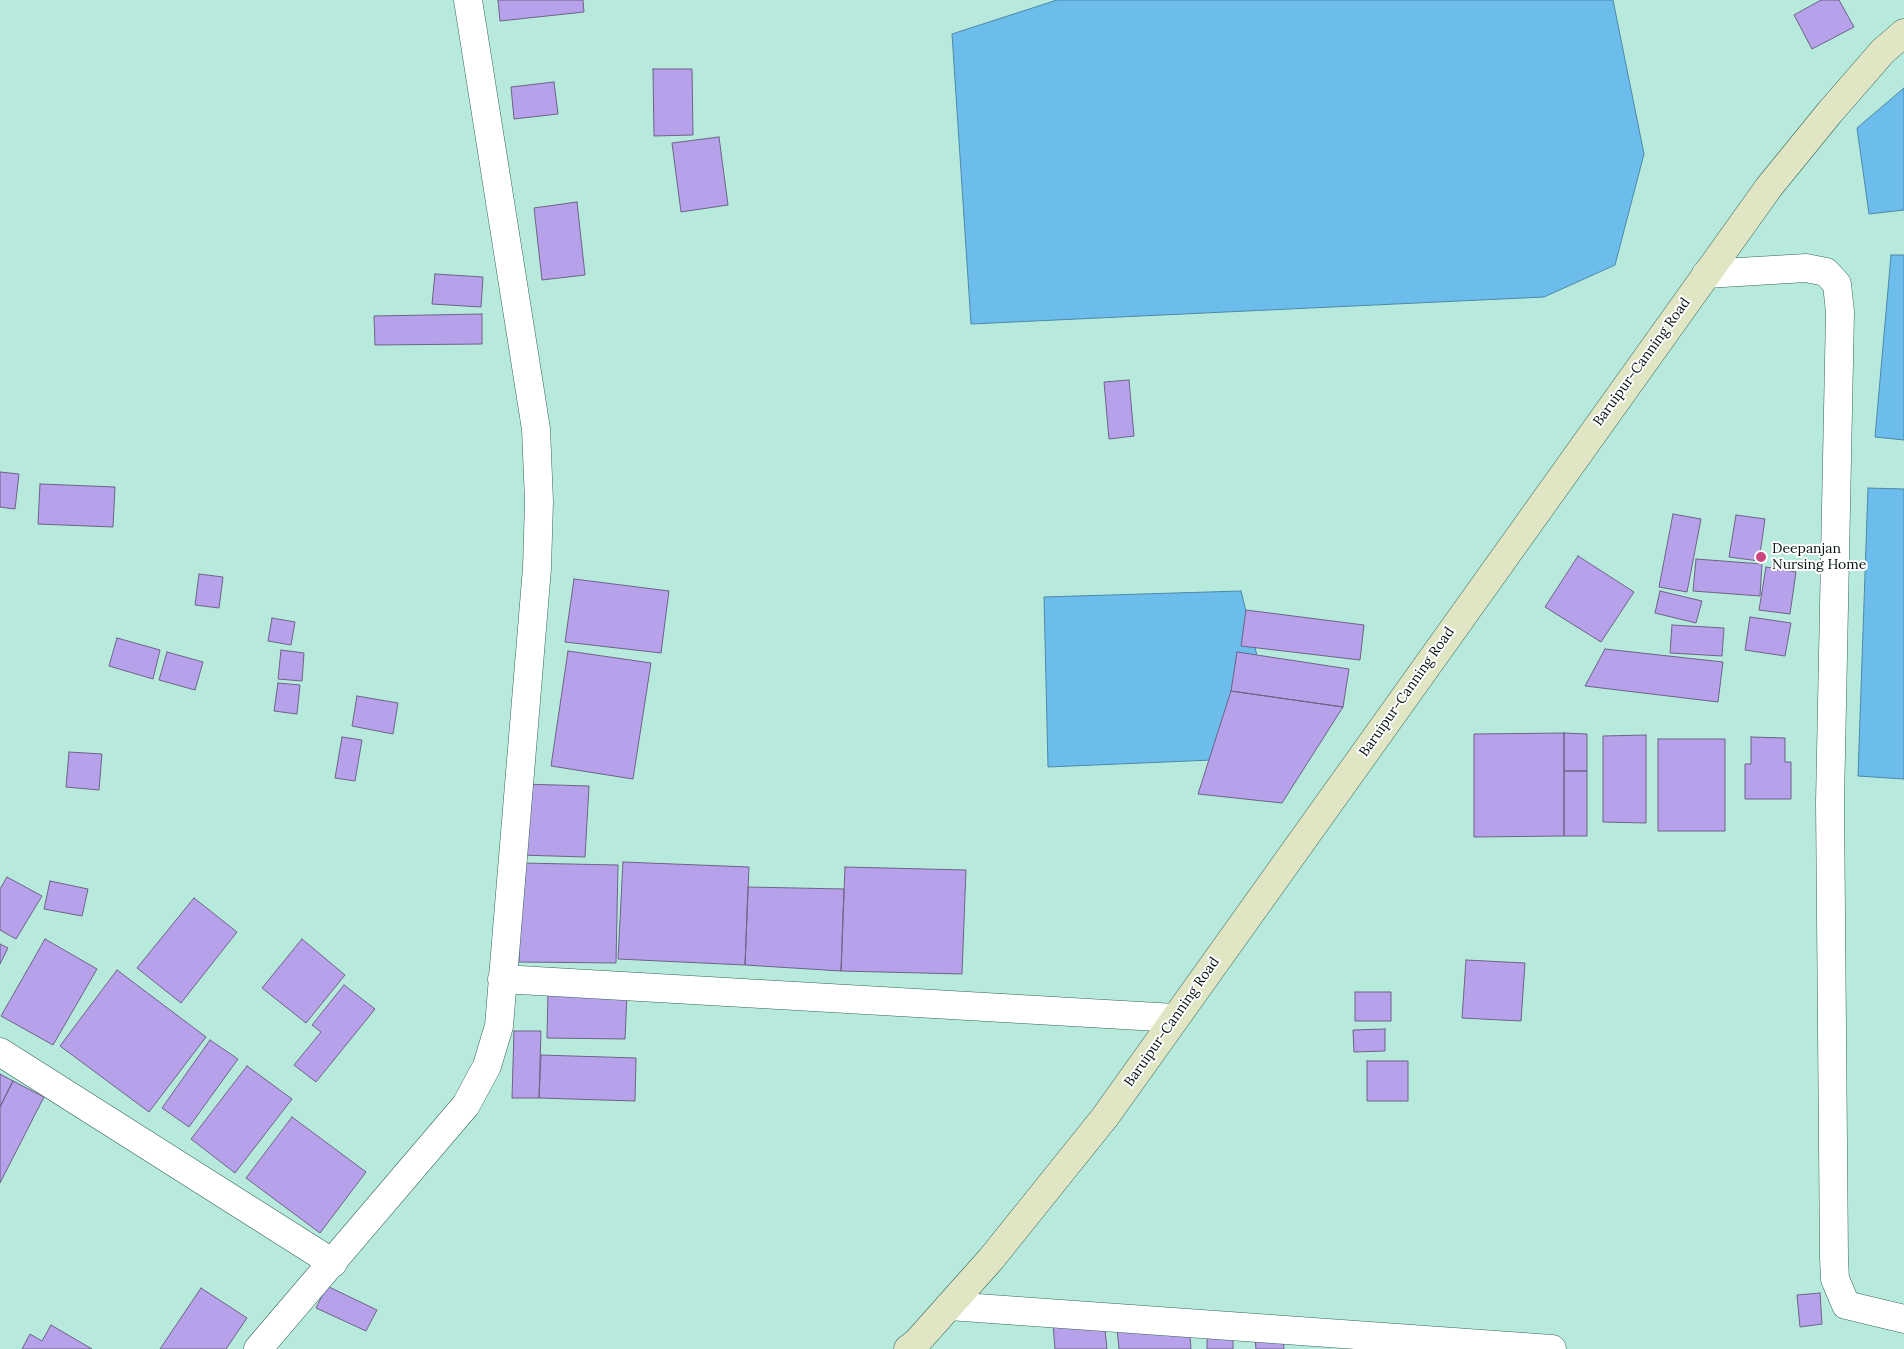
<!DOCTYPE html>
<style>
body{margin:0}
canvas{display:block;background:#b7eadc}
</style>
<canvas width="1904" height="1349"></canvas>
<script>
const g = document.querySelector('canvas').getContext('2d');
g.lineJoin = 'round';
function fillPath(path, color) { g.fillStyle = color; g.fill(path, 'evenodd'); }
const toPath = rows => new Path2D(rows.map(r => 'M' + r).join(''));
function stroke(path, color, width, dash) { g.strokeStyle = color; g.lineWidth = width; g.lineCap = dash ? 'butt' : 'round'; g.setLineDash(dash || []); g.stroke(path); }
function write(font, color, halo, rows, align = 'center') {
  g.font = font + ' Lora,serif'; g.lineWidth = 4; g.setLineDash([]); g.textBaseline = 'middle'; g.strokeStyle = halo; g.fillStyle = color; for (const [text, x, y, turn = 0] of rows) {
    g.save(); g.translate(x, y); g.rotate((+turn || 0) * Math.PI / 180); g.textAlign = isNaN(turn) ? turn : align; if (halo) g.strokeText(text, 0, 0); g.fillText(text, 0, 0); g.restore();
  }
}
const water = toPath([
 [1057,0,1613,0,1644,154,1615,265,1544,297,971,324,952,34,1057,0],
 [1904,88,1904,210,1869,214,1857,128,1904,88],
 [1891,255,1904,255,1904,440,1875,437,1891,255],
 [1868,488,1904,489,1904,779,1858,776,1868,488],
 [1241,591,1266,692,1236,759,1048,767,1044,597,1241,591]
]);
fillPath(water, '#6cbcec');
stroke(water, '#4c89a9', 1);
const building = toPath([
 [498,0,583,0,584,12,500,21,498,0],
 [1821,0,1839,0,1854,27,1812,49,1794,15,1821,0],
 [653,69,692,69,693,135,654,136,653,69],
 [554,82,558,114,514,119,511,87,554,82],
 [719,137,728,205,681,212,672,143,719,137],
 [577,202,585,275,542,280,534,208,577,202],
 [435,274,483,277,481,307,432,304,435,274],
 [482,314,482,344,375,345,374,316,482,314],
 [1129,380,1134,436,1109,439,1104,382,1129,380],
 [0,472,19,474,15,509,0,507,0,472],
 [40,484,115,487,113,527,38,524,40,484],
 [1673,514,1701,519,1687,592,1659,587,1673,514],
 [1736,515,1765,519,1759,561,1729,557,1736,515],
 [1578,556,1634,592,1601,642,1545,607,1578,556],
 [1696,559,1762,564,1760,596,1693,591,1696,559],
 [1766,567,1796,572,1790,614,1759,610,1766,567],
 [199,574,223,577,219,608,195,605,199,574],
 [574,579,669,591,661,653,565,642,574,579],
 [1660,591,1702,601,1696,623,1655,613,1660,591],
 [1246,610,1364,625,1360,660,1241,646,1246,610],
 [1750,617,1791,623,1785,656,1745,650,1750,617],
 [272,618,295,622,291,645,268,641,272,618],
 [1672,625,1724,628,1722,656,1670,653,1672,625],
 [117,638,160,650,153,679,109,666,117,638],
 [1605,649,1723,662,1718,702,1585,686,1605,649],
 [281,650,304,653,302,681,278,679,281,650],
 [568,651,651,663,633,779,551,766,568,651],
 [167,652,203,662,195,690,159,680,167,652],
 [1237,652,1349,669,1343,707,1231,691,1237,652],
 [278,683,300,685,297,714,274,711,278,683],
 [1231,691,1343,707,1282,803,1198,794,1231,691],
 [357,696,398,703,393,734,352,726,357,696],
 [1564,733,1587,734,1587,771,1564,771,1564,733],
 [1564,733,1564,836,1474,837,1474,734,1564,733],
 [1646,735,1646,823,1603,822,1603,736,1646,735],
 [342,737,362,740,355,781,335,778,342,737],
 [1751,737,1785,738,1785,762,1791,762,1791,799,1745,799,1745,764,1751,764,1751,737],
 [1658,739,1725,739,1725,831,1658,831,1658,739],
 [69,752,102,754,99,790,66,787,69,752],
 [1564,771,1587,771,1587,836,1564,836,1564,771],
 [523,784,589,786,585,857,520,855,523,784],
 [623,862,749,867,745,965,618,959,623,862],
 [520,863,618,865,616,963,519,962,520,863],
 [845,867,966,870,962,974,841,971,845,867],
 [7,877,42,896,16,939,0,930,0,889,7,877],
 [50,881,88,889,82,916,44,909,50,881],
 [748,887,844,889,841,971,745,965,748,887],
 [194,898,237,932,181,1003,137,968,194,898],
 [45,939,97,969,53,1045,1,1016,45,939],
 [302,939,345,975,306,1023,262,988,302,939],
 [0,944,8,948,0,964,0,944],
 [1466,960,1525,963,1521,1021,1462,1018,1466,960],
 [117,970,206,1037,149,1112,60,1046,117,970],
 [344,985,375,1009,316,1082,294,1065,321,1032,312,1025,344,985],
 [548,991,627,993,625,1039,547,1038,548,991],
 [1355,992,1391,992,1391,1021,1355,1021,1355,992],
 [1385,1029,1385,1051,1354,1052,1353,1030,1385,1029],
 [514,1031,541,1031,539,1098,512,1098,514,1031],
 [210,1040,238,1059,189,1127,162,1108,210,1040],
 [541,1055,636,1058,635,1101,539,1098,541,1055],
 [1367,1061,1408,1061,1408,1101,1367,1101,1367,1061],
 [247,1066,292,1099,235,1173,191,1139,247,1066],
 [0,1074,13,1081,0,1107,0,1074],
 [13,1081,44,1097,0,1183,0,1107,13,1081],
 [292,1117,366,1172,320,1233,246,1178,292,1117],
 [327,1286,377,1310,366,1331,316,1308,327,1286],
 [201,1288,247,1318,226,1349,160,1349,201,1288],
 [1820,1293,1822,1324,1800,1327,1797,1295,1820,1293],
 [1104,1320,1107,1349,1055,1349,1053,1325,1104,1320],
 [1189,1324,1191,1349,1119,1349,1117,1329,1189,1324],
 [51,1325,92,1349,22,1349,30,1334,42,1341,51,1325],
 [1207,1329,1233,1330,1233,1349,1207,1349,1207,1329],
 [1283,1338,1284,1349,1256,1349,1255,1339,1283,1338]
]);
fillPath(building, '#b6a1ea');
stroke(building, '#6d6386', 1);
const minor = toPath([
 [1706,274,1806,268,1826,272,1837,284,1840,312,1830,802,1834,1258,1835,1279,1846,1305,1904,1319],
 [502,979,1175,1018],
 [0,1052,333,1263],
 [949,1306,1552,1349],
 [258,1349,466,1105,487,1066,499,1026,537,568,539,501,536,429,468,0]
]);
const secondary = toPath([
 [908,1349,917,1342,991,1259,1105,1117,1769,187,1830,112,1883,51,1904,33]
]);
stroke(minor, '#356459', 29);
stroke(secondary, '#356459', 29);
stroke(minor, '#fff', 28);
stroke(secondary, '#e0e5c4', 28);
for (const [x, y, r, color] of [
 [1761,557,6,"#cc4480"]
]) { const dot = new Path2D(); dot.arc(x, y, r, 0, 2 * Math.PI); g.fillStyle = color; g.fill(dot); stroke(dot, '#fefefe', 2); }
write('14px', '#01110d', '#fefefe', [
 ["Baruipur-Canning Road",1642,362,-54],
 ["Baruipur-Canning Road",1407,692,-55],
 ["Baruipur-Canning Road",1172,1022,-55]
]);
write('14px', '#01110d', '#fefefe', [
 ["Deepanjan",1772,549],
 ["Nursing Home",1772,565]
], 'left');
</script>
